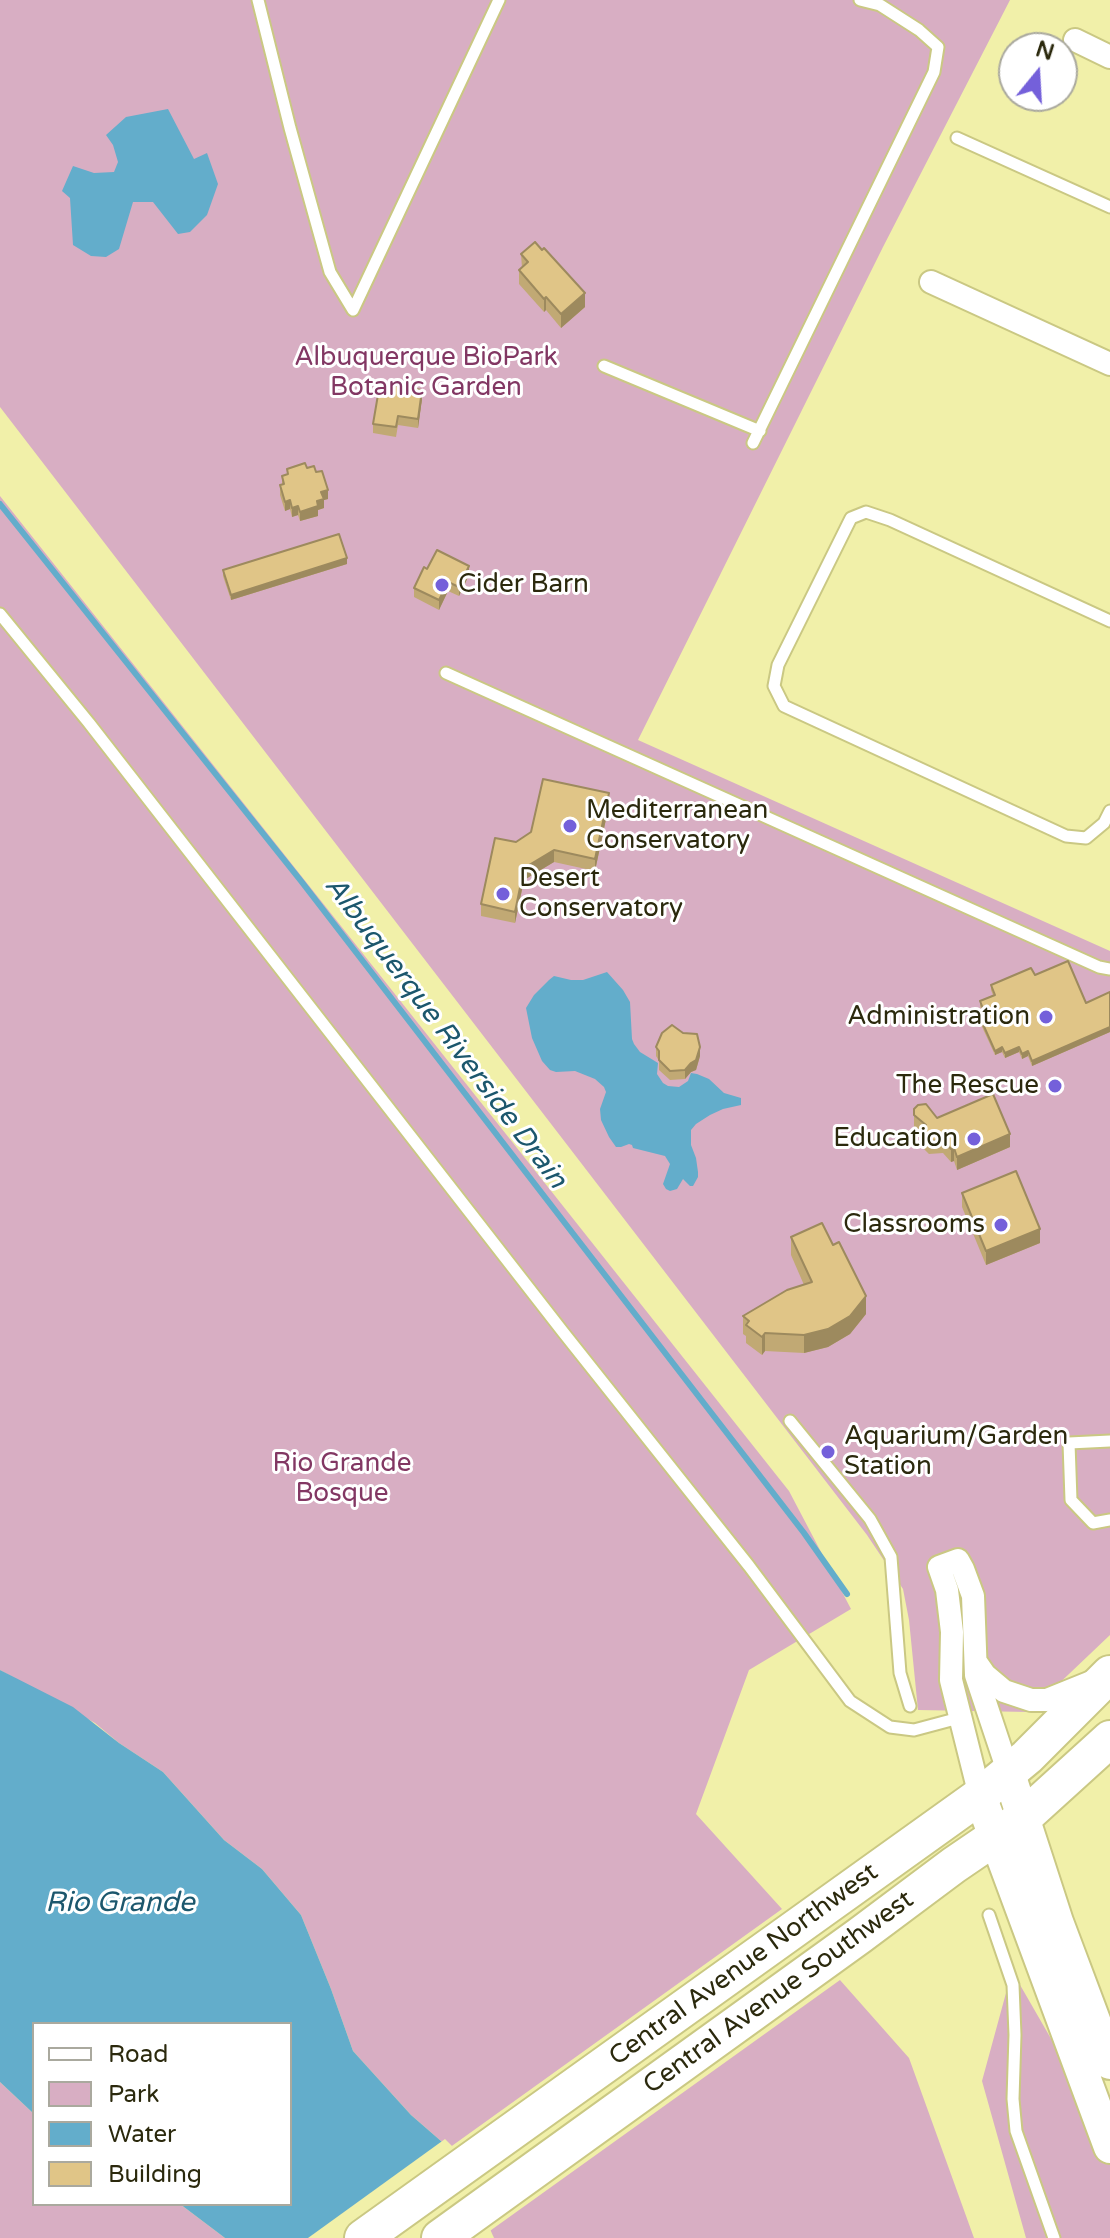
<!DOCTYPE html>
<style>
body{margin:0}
#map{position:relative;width:1110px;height:2238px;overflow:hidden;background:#f1f0a9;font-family:"Varela Round",sans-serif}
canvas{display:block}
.legend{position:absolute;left:32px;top:2022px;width:260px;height:184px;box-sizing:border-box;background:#fff;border:2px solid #aaa99e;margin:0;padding:10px 14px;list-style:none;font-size:24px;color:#2b290d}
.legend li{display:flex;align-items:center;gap:16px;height:40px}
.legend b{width:40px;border:2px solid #aaa99e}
.north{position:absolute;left:998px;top:32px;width:80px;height:80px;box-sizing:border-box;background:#fff;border:2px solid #aaa99e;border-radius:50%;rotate:18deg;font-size:22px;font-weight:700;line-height:32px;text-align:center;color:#2b290d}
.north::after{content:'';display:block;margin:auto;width:28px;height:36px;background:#7460da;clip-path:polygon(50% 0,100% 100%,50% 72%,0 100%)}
</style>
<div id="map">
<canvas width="1110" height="2238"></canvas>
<ul class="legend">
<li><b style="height:10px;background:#fff"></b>Road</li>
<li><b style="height:22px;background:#d8aec3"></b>Park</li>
<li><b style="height:22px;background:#63adcb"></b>Water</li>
<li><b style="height:22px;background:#e0c587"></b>Building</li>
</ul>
<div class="north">N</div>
</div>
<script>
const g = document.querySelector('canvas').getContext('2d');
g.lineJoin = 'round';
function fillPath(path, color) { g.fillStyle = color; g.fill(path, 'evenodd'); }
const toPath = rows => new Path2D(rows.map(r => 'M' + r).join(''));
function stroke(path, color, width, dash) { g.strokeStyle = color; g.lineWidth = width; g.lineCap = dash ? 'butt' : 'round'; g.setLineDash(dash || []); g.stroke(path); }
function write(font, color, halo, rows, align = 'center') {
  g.font = font + ' "Varela Round",sans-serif'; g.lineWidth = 6; g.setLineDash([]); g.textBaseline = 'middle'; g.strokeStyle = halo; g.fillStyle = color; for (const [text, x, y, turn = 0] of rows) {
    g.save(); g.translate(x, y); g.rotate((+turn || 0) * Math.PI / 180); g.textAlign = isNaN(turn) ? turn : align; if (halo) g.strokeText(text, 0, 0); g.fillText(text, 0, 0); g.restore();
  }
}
fillPath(toPath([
 [0,0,1010,0,883,247,638,740,1110,951,1110,1635,1029,1712,918,1710,909,1620,903,1589,867,1535,0,407],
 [0,496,789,1491,851,1609,749,1670,696,1814,782,1909,449,2148,411,2115,353,2051,331,1989,301,1915,262,1869,224,1840,163,1772,119,1743,95,1723,0,1670],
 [1012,1971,1110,2141,1110,2238,1026,2238,982,2081],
 [840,1980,909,2058,974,2238,490,2238,487,2233],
 [0,2082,34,2114,34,2204,180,2204,225,2238,0,2238]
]), '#d8aec3');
fillPath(toPath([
 [168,109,194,159,207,153,218,184,207,215,190,232,178,234,153,202,133,202,119,249,106,257,91,256,73,245,70,198,62,191,73,166,94,173,114,172,118,162,113,145,106,135,126,117],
 [607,972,623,990,630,1002,632,1039,634,1044,640,1052,658,1063,657,1074,663,1083,668,1086,679,1087,688,1081,691,1073,697,1074,709,1079,724,1093,741,1098,741,1105,723,1109,710,1115,696,1124,691,1130,691,1145,696,1158,698,1172,698,1177,693,1186,690,1186,683,1179,677,1189,670,1191,666,1189,663,1184,670,1164,665,1156,633,1148,632,1145,629,1144,621,1147,616,1147,609,1137,601,1120,600,1109,606,1092,604,1087,595,1079,575,1071,556,1072,550,1070,542,1061,532,1038,526,1008,534,995,549,980,554,976,571,980,583,980],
 [0,1670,73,1707,119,1743,163,1772,224,1840,262,1869,301,1915,331,1989,353,2051,411,2115,449,2148,490,2238,225,2238,180,2204,290,2204,290,2024,34,2024,34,2114,0,2082]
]), '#63adcb');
fillPath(toPath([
 [445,2139,453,2147,494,2238,308,2238]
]), '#f1f0a9');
stroke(toPath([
 [0,504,301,881,804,1533,847,1594]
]), '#63adcb', 6);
const lane = toPath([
 [258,0,290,128,330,272,353,310],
 [957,138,1110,207],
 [353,310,499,0],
 [604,366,760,431],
 [753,443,934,72,938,47,919,30,880,5,860,0],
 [0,614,89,723,563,1332,749,1566,850,1701,890,1727,914,1730,959,1718],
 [1110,621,890,520,866,512,851,518,778,665,774,686,784,706,1066,836,1086,838,1104,823,1110,811],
 [446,673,1099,967,1110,969],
 [790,1421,870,1519,891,1557,900,1673,910,1706],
 [1110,1441,1069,1443,1071,1500,1093,1523,1110,1520],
 [989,1915,1013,1985,1015,2035,1013,2099,1016,2131,1054,2238]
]);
const street = toPath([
 [1075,40,1110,57],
 [931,282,1110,364],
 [976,1662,985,1675,1004,1691,1031,1700,1047,1700,1094,1681],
 [980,1796,951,1680,952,1632,947,1590,939,1567,958,1560,963,1569,973,1596,976,1675,1009,1774]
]);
const secondary = toPath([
 [1009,1774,1057,1922,1110,2063],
 [980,1796,1110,2147]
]);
const primary = toPath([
 [363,2238,980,1796,1027,1757,1110,1674],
 [440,2238,859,1936,954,1865,1023,1818,1110,1739]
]);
stroke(lane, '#cac883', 15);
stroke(street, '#cac883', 26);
stroke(secondary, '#cac883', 36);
stroke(primary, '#cac883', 40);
stroke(lane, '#fff', 11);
stroke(street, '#fff', 22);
stroke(secondary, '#fff', 32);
stroke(primary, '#fff', 36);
fillPath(toPath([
 [521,254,585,307,561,328,546,310,544,312,519,284,519,270,522,268],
 [422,399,418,428,398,425,396,437,373,433,373,424],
 [307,468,316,472,328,499,324,500,324,508,318,510,318,516,300,521,298,515,292,517,290,509,285,511,280,495,280,485,282,485,282,476,287,475,287,469],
 [347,564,231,600,223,576,223,570],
 [427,569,469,575,459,596,448,591,439,610,414,597,414,588],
 [609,805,595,871,554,862,524,880,515,923,481,916,481,904,516,842],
 [1035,975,1086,1003,1110,992,1110,1032,1032,1066,1028,1056,1022,1059,1019,1052,1005,1058,1002,1052,995,1055,978,1018,978,1013,982,1012,980,1006,980,1001,993,995,991,990,991,985],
 [656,1047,700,1056,696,1070,691,1072,685,1079,670,1080,659,1070,659,1061,656,1056],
 [914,1109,937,1118,1010,1147,957,1170,954,1161,951,1162,943,1153,929,1154,924,1149,924,1137,914,1128],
 [962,1193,1040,1243,986,1265,962,1207],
 [791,1237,866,1314,850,1334,828,1347,804,1353,765,1351,762,1355,746,1343,746,1336,743,1334,743,1316,804,1285,791,1255]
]), '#c1a974');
fillPath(toPath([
 [585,293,585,307,561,328,561,314],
 [546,297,546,310,544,312,544,299],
 [422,390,422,399,418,428,418,419],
 [328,490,328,499,324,500,324,508,318,510,318,516,300,521,300,512,317,501,321,492],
 [290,500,290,509,285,511,285,502],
 [298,506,298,515,292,517,292,508],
 [347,558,347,564,231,600,231,595],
 [469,566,469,575,459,596,459,587],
 [448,582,448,591,439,610,439,600],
 [609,793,609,805,595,871,595,859],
 [554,850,554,862,524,880,515,923,515,912,524,868],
 [1110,1027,1110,1032,1032,1066,1032,1061],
 [700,1047,700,1056,696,1070,691,1072,685,1079,685,1070],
 [1002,1047,1002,1052,995,1055,995,1051],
 [1019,1047,1019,1052,1005,1058,1005,1053],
 [1028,1051,1028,1056,1022,1059,1022,1054],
 [1010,1134,1010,1147,957,1170,957,1157],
 [954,1148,954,1161,951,1162,951,1149],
 [1040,1229,1040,1243,986,1265,986,1251],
 [866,1296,866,1314,850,1334,828,1347,804,1353,804,1335],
 [765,1333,765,1351,762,1355,762,1337]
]), '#9d8a5e');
const building = toPath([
 [535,242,542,250,544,248,585,293,561,314,546,297,544,299,519,270,528,262,521,254,535,242],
 [380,383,422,390,418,419,398,416,396,427,373,424,380,383],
 [305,463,307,468,314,466,316,472,322,471,328,490,321,492,324,499,317,501,318,506,300,512,298,506,292,508,290,500,285,502,280,485,284,484,282,476,288,474,287,469,305,463],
 [339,534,347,558,231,595,223,570,339,534],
 [437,550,469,566,459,587,448,582,439,600,414,588,424,567,427,569,437,550],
 [543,779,609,793,595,859,554,850,524,868,515,912,481,904,495,838,516,842,531,832,543,779],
 [1068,961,1086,1003,1110,992,1110,1027,1032,1061,1028,1051,1022,1054,1019,1047,1005,1053,1002,1047,995,1051,978,1013,984,1011,980,1001,995,995,991,985,1031,968,1035,975,1068,961],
 [672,1025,683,1033,697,1034,700,1047,696,1060,691,1063,685,1070,670,1071,659,1060,659,1051,656,1047,662,1033,672,1025],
 [993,1094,1010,1134,957,1157,954,1148,951,1149,943,1140,929,1141,924,1136,926,1125,914,1115,914,1109,918,1105,926,1104,937,1118,993,1094],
 [1016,1171,1040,1229,986,1251,962,1193,1016,1171],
 [822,1223,833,1245,839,1242,866,1296,850,1316,828,1329,804,1335,765,1333,762,1337,746,1325,749,1321,743,1316,787,1290,812,1282,791,1237,822,1223]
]);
fillPath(building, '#e0c587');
stroke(building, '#9d8a5e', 2);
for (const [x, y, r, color] of [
 [442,585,8,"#7460da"],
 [570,826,8,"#7460da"],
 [503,894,8,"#7460da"],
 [1046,1017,8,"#7460da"],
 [1055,1086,8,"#7460da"],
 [974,1139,8,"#7460da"],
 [1001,1225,8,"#7460da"],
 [828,1452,8,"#7460da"]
]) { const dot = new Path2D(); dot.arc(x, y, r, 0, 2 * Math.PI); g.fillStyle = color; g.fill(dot); stroke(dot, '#fff', 3); }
write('26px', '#823763', '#fff', [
 ["Albuquerque BioPark",426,358],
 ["Botanic Garden",426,388],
 ["Rio Grande",342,1464],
 ["Bosque",342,1494]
]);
write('26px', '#2b290d', '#fff', [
 ["Cider Barn",458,585],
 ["Mediterranean",586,811],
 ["Conservatory",586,841],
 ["Desert",519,879],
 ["Conservatory",519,909],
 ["Administration",1030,1017,"right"],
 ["The Rescue",1039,1086,"right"],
 ["Education",958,1139,"right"],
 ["Classrooms",985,1225,"right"],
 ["Aquarium/Garden",844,1437],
 ["Station",844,1467]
], 'left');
write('26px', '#2b290d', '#fff', [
 ["Central Avenue Northwest",744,1965,-36],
 ["Central Avenue Southwest",779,1993,-36]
]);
write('italic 28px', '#1c576d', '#fff', [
 ["Albuquerque Riverside Drain",445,1033,53],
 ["Rio Grande",120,1904]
]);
</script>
